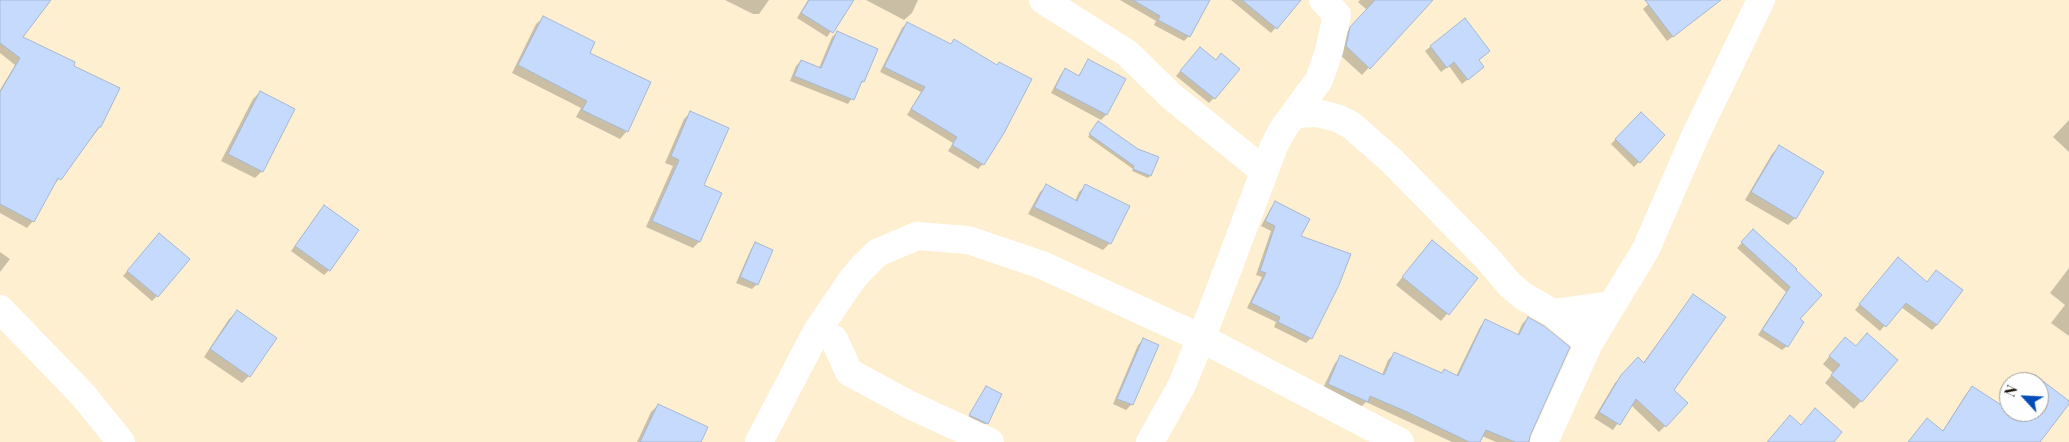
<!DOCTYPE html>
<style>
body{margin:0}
#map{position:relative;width:2069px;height:442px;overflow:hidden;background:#fdefcf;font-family:"Playfair Display",serif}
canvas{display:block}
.north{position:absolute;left:1999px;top:372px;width:50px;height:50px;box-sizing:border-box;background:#fefefe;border:1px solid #9f9e9a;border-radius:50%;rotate:295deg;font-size:14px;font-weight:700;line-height:20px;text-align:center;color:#110d03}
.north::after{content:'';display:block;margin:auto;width:18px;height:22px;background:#004db7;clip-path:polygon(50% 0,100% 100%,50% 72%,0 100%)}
</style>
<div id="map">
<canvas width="2069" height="442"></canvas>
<div class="north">N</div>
</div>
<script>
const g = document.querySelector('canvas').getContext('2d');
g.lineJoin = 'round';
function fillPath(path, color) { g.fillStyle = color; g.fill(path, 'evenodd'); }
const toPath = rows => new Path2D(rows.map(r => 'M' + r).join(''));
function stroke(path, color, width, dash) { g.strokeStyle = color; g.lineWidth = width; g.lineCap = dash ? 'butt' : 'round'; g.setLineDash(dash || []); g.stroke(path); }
fillPath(toPath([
 [0,0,37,0,21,37,72,66,100,127,54,185,33,221,27,228,0,213,0,90,15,65,0,53],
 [725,0,769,0,759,14,753,14],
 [808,0,853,0,827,37,797,18],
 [866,0,918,0,912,13,904,20],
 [1120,0,1208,0,1189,36,1184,41,1154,25,1156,21],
 [1231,0,1291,0,1296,4,1271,33],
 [1360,0,1431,0,1362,75,1339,54,1344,35,1367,10,1358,2],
 [1653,0,1704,0,1705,12,1667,41,1643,9],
 [544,17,588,54,627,131,620,139,576,117,581,108,512,73,536,24],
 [1464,20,1478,60,1478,71,1462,84,1449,66,1441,72,1425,51],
 [907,23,950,45,954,41,996,66,983,164,978,169,948,151,953,143,907,115,921,92,880,72,902,28],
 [837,32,863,81,848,104,790,81,796,66,801,61,819,68,832,37],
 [1195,53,1215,61,1221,55,1214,98,1209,103,1176,76],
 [1089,61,1124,80,1106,115,1101,120,1051,93,1061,74,1066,69,1078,76],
 [260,92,262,171,255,178,221,161,253,99],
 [690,113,703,186,721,194,699,242,693,248,646,227,673,166,665,163,684,119],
 [1641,113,1664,136,1634,167,1611,144],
 [2069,120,2069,152,2053,137],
 [1096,125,1150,176,1148,178,1132,171,1133,169,1088,137],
 [1779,147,1795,218,1788,225,1745,200,1772,154],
 [1046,186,1075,201,1079,192,1085,186,1128,207,1109,244,1103,250,1028,214,1040,192],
 [1275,203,1338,284,1311,338,1306,343,1274,327,1276,322,1247,308,1262,277,1256,275,1271,231,1261,226,1271,208],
 [320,211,329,270,324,275,291,251],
 [1749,235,1796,269,1798,319,1787,346,1782,350,1758,335,1786,292,1737,248],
 [154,239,157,296,152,301,123,276],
 [756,244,757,284,752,289,736,283,751,249],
 [1425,249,1477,278,1441,321,1396,285],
 [0,252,10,259,0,272],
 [1893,264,1926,283,1936,271,1937,325,1932,330,1901,307,1880,331,1855,310],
 [2069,268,2069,336,2051,323,2065,305,2050,293],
 [1693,295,1665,426,1659,432,1631,405,1613,430,1594,418,1615,383,1632,365,1643,363],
 [237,312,249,376,242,383,204,357,229,319],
 [1528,318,1528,442,1496,442,1482,436,1479,442,1452,442,1366,402,1361,407,1322,390,1335,363,1341,357,1382,375,1388,360,1394,354,1441,374,1456,376,1480,327,1486,321,1517,336,1522,324],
 [1143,340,1157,346,1131,405,1126,410,1113,404,1138,345],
 [1838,346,1855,348,1897,361,1854,409,1825,383,1833,373,1823,364],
 [2035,377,2069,402,2038,442,1908,442,1942,432,1966,394,1972,388,2008,411,2009,410,2009,412,2039,412,2039,382,2030,382],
 [986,388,987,423,984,425,968,418],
 [658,405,700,442,637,442,651,412]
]), '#0003');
const building = toPath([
 [0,0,51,0,23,37,75,62,74,66,120,88,101,127,99,127,61,180,58,178,34,222,0,204,0,92,20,58,0,43,0,0],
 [809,0,854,0,833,33,801,13,809,0],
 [1133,0,1210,0,1190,37,1158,20,1160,16,1133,0],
 [1242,0,1301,0,1277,29,1242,0],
 [1375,0,1433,0,1370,69,1346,46,1350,27,1375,0],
 [1645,0,1721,0,1673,37,1645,0],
 [543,16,595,42,590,53,651,82,628,132,582,110,587,101,518,65,543,16],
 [1465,18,1490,51,1479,60,1484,67,1468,80,1454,62,1447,68,1430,46,1465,18],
 [907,22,951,44,954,39,997,65,999,62,1032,79,1004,133,984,165,952,145,957,137,911,109,925,87,884,67,907,22],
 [837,31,878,49,864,82,862,81,854,100,794,76,801,60,821,68,837,31],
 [1200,47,1216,60,1221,53,1240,69,1215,99,1180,71,1200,47],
 [1088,59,1126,79,1107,115,1055,88,1065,68,1079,76,1088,59],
 [260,91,295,109,263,172,228,154,260,91],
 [690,111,729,128,704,185,722,193,700,242,652,221,679,160,671,156,690,111],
 [1641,112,1665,135,1640,163,1615,139,1641,112],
 [1098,121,1138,149,1159,157,1151,176,1133,169,1134,166,1089,134,1098,121],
 [1779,145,1824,172,1796,219,1751,192,1779,145],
 [1046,184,1077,201,1085,184,1130,206,1111,244,1034,207,1046,184],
 [1275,201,1310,219,1301,236,1351,254,1339,285,1312,339,1278,322,1280,317,1251,303,1266,273,1260,271,1275,226,1265,221,1275,201],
 [324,205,359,230,330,271,295,246,324,205],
 [1753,229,1797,269,1796,270,1822,295,1800,319,1804,322,1788,347,1762,330,1790,287,1741,242,1753,229],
 [159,233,190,259,158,297,127,271,159,233],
 [1432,240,1478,278,1449,315,1402,277,1432,240],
 [755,242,773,250,758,285,740,277,755,242],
 [1898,257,1927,282,1936,270,1963,290,1937,325,1906,303,1886,327,1859,304,1898,257],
 [1693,294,1726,317,1674,390,1688,403,1666,427,1636,399,1620,425,1599,412,1621,375,1638,357,1644,363,1693,294],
 [237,310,277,338,250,377,210,349,237,310],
 [1528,317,1544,326,1570,347,1530,436,1529,442,1515,442,1486,430,1480,442,1469,442,1405,411,1370,396,1368,402,1328,384,1340,355,1384,375,1394,352,1442,373,1444,369,1458,376,1485,319,1519,335,1528,317],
 [1867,333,1898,360,1862,402,1831,375,1840,365,1829,356,1845,337,1856,346,1867,333],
 [1143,338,1159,345,1133,405,1117,399,1143,338],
 [2035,375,2069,401,2069,404,2040,442,1908,442,1927,418,1943,431,1972,386,2009,410,2009,412,2039,412,2039,382,2030,382,2035,375],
 [986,386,1002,394,988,424,969,415,986,386],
 [658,404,708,427,701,442,640,442,658,404],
 [1815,408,1842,432,1834,442,1767,442,1790,415,1801,425,1815,408]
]);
fillPath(building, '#c5dafc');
stroke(building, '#a6b7d3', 1);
stroke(toPath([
 [1043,0,1127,53,1171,96,1264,171],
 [1295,114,1317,113,1337,118,1351,125,1392,161,1487,258,1510,285,1523,296,1553,313,1589,343],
 [0,309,83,395,121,442],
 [1553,313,1611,305],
 [834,339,849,372,910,405,990,442],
 [759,442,817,331,851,281,862,268,877,253,917,236,968,240,1042,265,1201,338,1400,442],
 [1150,442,1182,385,1215,303,1274,146,1283,129,1319,80,1329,51,1337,15,1323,0],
 [1544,442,1589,343,1646,249,1696,134,1761,0]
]), '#fff', 28);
</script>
